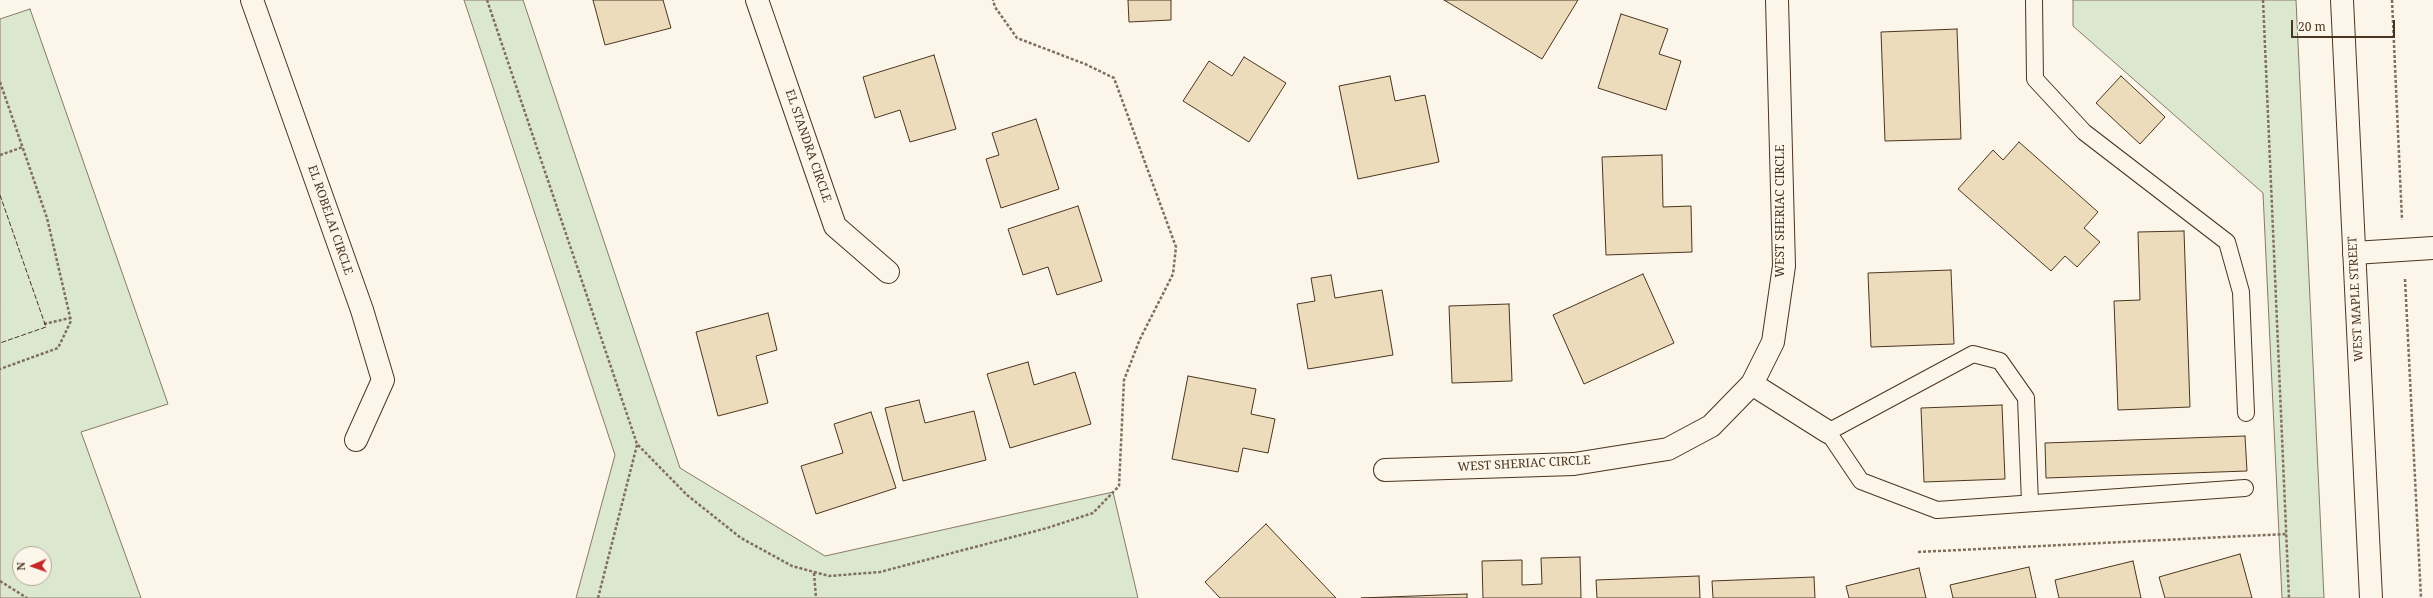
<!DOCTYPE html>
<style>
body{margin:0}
#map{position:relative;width:2433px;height:598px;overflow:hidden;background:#fbf6e9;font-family:"Noto Serif",serif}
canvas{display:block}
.north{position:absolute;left:12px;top:546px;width:40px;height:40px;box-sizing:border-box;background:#fbf6e9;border:1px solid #b4a999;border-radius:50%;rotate:268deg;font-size:11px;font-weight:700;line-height:16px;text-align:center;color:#4a3520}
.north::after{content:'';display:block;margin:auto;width:14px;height:18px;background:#c62828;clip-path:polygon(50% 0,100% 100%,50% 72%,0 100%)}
.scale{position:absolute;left:2291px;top:20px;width:104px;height:18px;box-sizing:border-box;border:2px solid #4a3520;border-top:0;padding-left:5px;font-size:12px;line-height:14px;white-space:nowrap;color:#4a3520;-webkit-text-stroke:3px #fbf6e9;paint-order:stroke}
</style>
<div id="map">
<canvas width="2433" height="598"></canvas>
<div class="north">N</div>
<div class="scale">20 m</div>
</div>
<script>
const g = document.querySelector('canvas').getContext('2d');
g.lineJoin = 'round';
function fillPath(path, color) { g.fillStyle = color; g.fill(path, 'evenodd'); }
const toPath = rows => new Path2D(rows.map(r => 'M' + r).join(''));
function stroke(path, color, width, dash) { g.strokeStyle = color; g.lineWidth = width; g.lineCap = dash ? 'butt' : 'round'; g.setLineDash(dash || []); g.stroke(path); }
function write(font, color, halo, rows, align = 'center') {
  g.font = font + ' "Noto Serif",serif'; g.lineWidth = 3; g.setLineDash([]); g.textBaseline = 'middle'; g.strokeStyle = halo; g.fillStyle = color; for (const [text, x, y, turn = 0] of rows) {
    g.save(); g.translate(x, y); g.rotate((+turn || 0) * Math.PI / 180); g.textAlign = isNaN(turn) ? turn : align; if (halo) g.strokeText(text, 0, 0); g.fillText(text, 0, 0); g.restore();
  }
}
const green = toPath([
 [464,0,523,0,680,468,825,556,1113,492,1138,598,576,598,615,455,464,0],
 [2073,0,2296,0,2324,598,2282,598,2263,193,2073,26,2073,0],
 [30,9,168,404,81,432,141,598,0,598,0,19,30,9],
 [20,554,44,554,44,578,20,578,20,554]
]);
fillPath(green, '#dce7d0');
stroke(green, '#887966', 1);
const building = toPath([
 [593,0,663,0,671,28,605,45,593,0],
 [1128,0,1171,0,1171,20,1129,22,1128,0],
 [1444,0,1578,0,1542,59,1444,0],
 [1621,14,1668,29,1659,54,1681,61,1666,110,1598,88,1621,14],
 [1957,29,1961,139,1885,141,1881,32,1957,29],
 [934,55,956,129,910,142,900,110,875,118,863,77,934,55],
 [1244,57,1286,83,1249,142,1183,101,1209,61,1232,76,1244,57],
 [1390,76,1395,101,1425,95,1439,162,1358,179,1339,86,1390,76],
 [2121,76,2165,117,2140,144,2096,103,2121,76],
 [1036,119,1059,189,1001,208,986,159,999,155,992,133,1036,119],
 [2019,142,2098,212,2084,228,2100,242,2077,267,2065,256,2051,271,1958,189,1993,150,2003,160,2019,142],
 [1662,155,1663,207,1691,206,1692,252,1606,255,1602,157,1662,155],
 [1078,206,1102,281,1057,295,1048,267,1023,275,1008,229,1078,206],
 [2184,231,2190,407,2118,410,2114,301,2140,300,2138,232,2184,231],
 [1951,270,1954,344,1871,347,1868,273,1951,270],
 [1643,274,1674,343,1584,384,1553,315,1643,274],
 [1331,275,1335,298,1382,290,1393,355,1308,369,1297,304,1315,301,1311,278,1331,275],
 [1509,304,1512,381,1452,383,1449,306,1509,304],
 [768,313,777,350,756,356,768,403,718,416,696,332,768,313],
 [1028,362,1034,385,1075,372,1091,424,1010,448,987,374,1028,362],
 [1188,376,1256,389,1251,414,1275,419,1268,453,1243,448,1238,472,1172,459,1188,376],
 [919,400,925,423,974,411,986,460,903,481,885,408,919,400],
 [2002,405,2005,479,1924,482,1921,408,2002,405],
 [871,412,896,488,816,514,801,466,843,453,834,424,871,412],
 [2245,436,2247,471,2046,478,2045,443,2245,436],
 [1266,524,1336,598,1220,598,1205,582,1266,524],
 [2240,554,2252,598,2165,598,2159,577,2240,554],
 [1580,557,1581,598,1483,598,1482,561,1522,560,1522,585,1542,584,1541,558,1580,557],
 [2133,561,2141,598,2059,598,2055,580,2133,561],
 [2029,567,2036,598,1953,598,1950,585,2029,567],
 [1919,568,1926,598,1849,598,1846,586,1919,568],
 [1699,576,1700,598,1597,598,1596,580,1699,576],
 [1814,577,1815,598,1713,598,1712,581,1814,577],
 [1467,594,1467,598,1361,598,1467,594]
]);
fillPath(building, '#ecdcbc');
stroke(building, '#4a3520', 1);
const lane = toPath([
 [2034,0,2035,79,2084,132,2227,242,2241,292,2246,413],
 [2030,503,2026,398,2000,361,1973,354,1828,432,1861,481,1937,510,2245,488]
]);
const street = toPath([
 [252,0,362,310,383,380,356,440],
 [757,0,835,226,888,272],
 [2354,253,2433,248],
 [1752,384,1828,432],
 [1385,470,1574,464,1668,449,1711,426,1752,384,1773,342,1784,266,1777,0]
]);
const secondary = toPath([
 [2342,0,2371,598]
]);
stroke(lane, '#4a3520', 18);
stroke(street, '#4a3520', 24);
stroke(secondary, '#4a3520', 24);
stroke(toPath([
 [487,0,637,444,687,495,741,538,792,566,829,576,880,572,1047,528,1093,513,1119,486,1124,380,1140,339,1173,274,1176,247,1114,78,1085,64,1017,38,995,7,993,0],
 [2263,0,2289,598],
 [2392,0,2402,220],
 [0,82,47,218,71,321,58,348,0,369],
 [0,155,23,147],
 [2405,279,2421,598],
 [44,324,70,318],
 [1918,552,2286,534],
 [814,573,816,598],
 [0,581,27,598],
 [598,598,637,445]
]), '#7f6f5c', 2.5, [3, 2]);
stroke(lane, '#fbf6e9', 16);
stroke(street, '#fbf6e9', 22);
stroke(secondary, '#fbf6e9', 22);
stroke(toPath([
 [0,195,46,327,0,343]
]), '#4a3520', 1, [5, 2]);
write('12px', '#4a3520', '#fbf6e9', [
 ["EL STANDRA CIRCLE",808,146,71],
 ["WEST SHERIAC CIRCLE",1781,211,-90],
 ["EL ROBELAI CIRCLE",330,220,71],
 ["WEST MAPLE STREET",2356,299,-93],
 ["WEST SHERIAC CIRCLE",1524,464,-3]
]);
</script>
